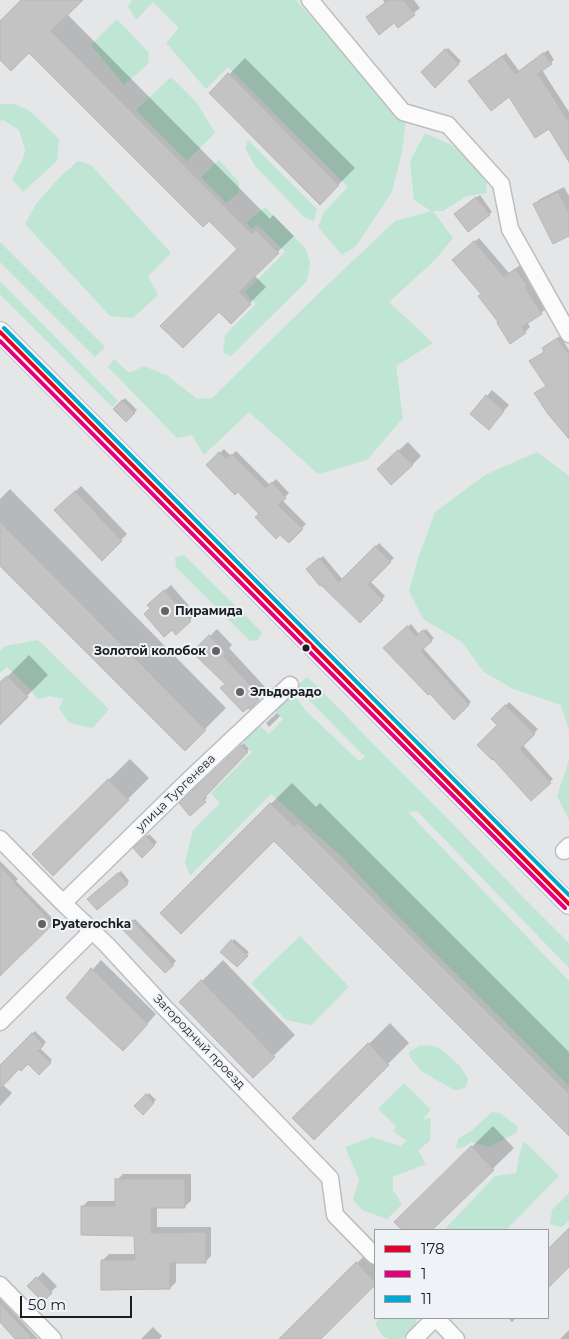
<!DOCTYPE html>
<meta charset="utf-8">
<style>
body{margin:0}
#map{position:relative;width:569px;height:1339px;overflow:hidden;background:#e4e6e8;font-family:Montserrat,sans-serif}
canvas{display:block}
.legend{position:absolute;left:374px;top:1229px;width:175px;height:90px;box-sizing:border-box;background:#eff3f7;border:1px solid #9b9da1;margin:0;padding:6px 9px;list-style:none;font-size:15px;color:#1c1d1f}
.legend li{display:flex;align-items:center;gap:10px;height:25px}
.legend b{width:25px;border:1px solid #9b9da1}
.scale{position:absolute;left:20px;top:1296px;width:112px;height:22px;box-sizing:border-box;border:2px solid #1c1d1f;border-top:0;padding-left:6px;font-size:15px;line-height:18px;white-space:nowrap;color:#1c1d1f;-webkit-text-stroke:4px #eff3f7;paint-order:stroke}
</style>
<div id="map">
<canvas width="569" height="1339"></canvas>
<ul class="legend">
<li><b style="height:6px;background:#e4002b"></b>178</li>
<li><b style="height:6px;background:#e5007d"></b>1</li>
<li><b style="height:6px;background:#00a9ce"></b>11</li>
</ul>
<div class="scale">50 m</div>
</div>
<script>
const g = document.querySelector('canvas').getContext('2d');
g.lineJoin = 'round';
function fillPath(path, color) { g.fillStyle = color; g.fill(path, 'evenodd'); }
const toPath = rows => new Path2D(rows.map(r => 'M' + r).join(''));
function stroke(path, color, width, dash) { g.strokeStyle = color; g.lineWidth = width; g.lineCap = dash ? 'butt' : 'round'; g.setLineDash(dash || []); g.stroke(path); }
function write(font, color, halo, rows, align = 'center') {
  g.font = font + ' Montserrat,sans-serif'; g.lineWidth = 4; g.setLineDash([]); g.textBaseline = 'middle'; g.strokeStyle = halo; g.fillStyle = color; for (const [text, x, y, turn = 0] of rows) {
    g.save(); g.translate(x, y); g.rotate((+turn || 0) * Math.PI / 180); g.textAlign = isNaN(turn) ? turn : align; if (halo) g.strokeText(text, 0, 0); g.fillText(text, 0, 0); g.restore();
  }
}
fillPath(toPath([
 [132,0,296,0,396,113,406,121,402,151,392,192,356,246,342,255,318,227,324,212,348,187,228,67,206,89,166,43,179,28,153,2,136,20,128,6],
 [117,19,149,53,148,64,124,85,91,45],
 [171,77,197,103,215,133,187,161,136,110],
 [0,104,15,104,30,111,59,139,57,161,23,192,12,179,23,159,25,150,19,130,3,120,0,121],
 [425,133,454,146,486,179,487,193,467,196,443,211,433,211,453,238,435,260,389,302,433,343,396,366,403,418,367,460,318,474,249,412,204,455,192,435,177,438,108,367,114,359,129,373,144,366,168,376,197,399,212,398,320,292,395,221,431,211,414,200,410,161],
 [248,140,317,209,314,221,304,217,255,166,245,148],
 [219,160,239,182,239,192,226,203,201,177],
 [78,161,91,165,171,253,148,276,158,295,133,318,110,316,25,224,36,204,58,179],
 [265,207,306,249,310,262,307,281,231,356,223,353,225,335,256,304,245,292,285,252,258,225,252,229,246,223],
 [0,242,105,347,95,357,0,262],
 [0,281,118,401,112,407,0,294],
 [537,452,569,476,569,731,561,705,513,689,484,672,462,642,423,619,409,591,418,559,435,512,485,475],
 [184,555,262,632,258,640,250,641,176,567,175,558],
 [38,640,109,709,93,728,69,723,59,708,64,699,50,696,37,699,32,691,7,667,0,673,0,650,6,646],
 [307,677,318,687,383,754,452,823,517,891,569,943,569,968,417,811,408,812,569,981,569,1086,391,909,339,854,271,794,190,876,185,862,193,830,220,803,211,793,252,752,242,739,257,723,269,734,283,719,272,708,287,695,297,699,307,712,359,761,365,757,296,687],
 [569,760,569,820,557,796],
 [300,936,349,987,311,1025,286,1020,251,983],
 [421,1045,433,1046,441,1049,460,1066,468,1079,466,1087,456,1091,421,1071,410,1057,409,1052],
 [404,1083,431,1110,422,1119,431,1118,430,1141,418,1150,426,1164,393,1177,393,1190,402,1204,387,1219,362,1210,353,1200,359,1179,345,1147,372,1137,400,1146,407,1141,393,1131,396,1126,378,1109],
 [492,1112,500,1113,518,1127,516,1133,489,1147,472,1142,460,1149,456,1148,458,1139,471,1131],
 [524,1141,559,1176,506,1230,444,1230,495,1176,516,1173,520,1152],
 [569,1193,569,1221,562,1227,550,1224,552,1210],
 [379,1318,417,1318,415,1327,402,1339,389,1339,383,1336,375,1324]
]), '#bfe6d4');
fillPath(toPath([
 [23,0,81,0,67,14,270,219,273,215,294,236,254,275,266,287,231,322,239,249,209,220,29,51,0,59,0,23],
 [383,0,414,0,420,8,398,26,395,21,368,17,385,3],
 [448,48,461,61,435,86,422,72],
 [548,50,554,60,542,70,569,112,569,160,549,127,509,96,474,77,506,53,519,71],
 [245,58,355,168,320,203,211,93],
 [564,187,569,196,569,235,534,205,540,199],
 [480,195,492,212,468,230,458,212],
 [479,238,509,273,520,265,531,280,529,282,546,308,541,313,527,322,530,327,525,332,511,342,458,256],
 [560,336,569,350,569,437,547,385,534,359,545,351,546,346],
 [492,390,509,405,494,422,487,396],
 [125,398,137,410,126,421,114,409],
 [408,442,421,456,412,465,388,460],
 [224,449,231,456,236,451,270,485,276,479,289,493,282,500,306,524,289,542,238,490,208,465],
 [81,486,127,534,102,559,56,510],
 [10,489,226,708,185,749,0,563,0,499],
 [379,543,394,558,370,581,385,596,360,622,311,566,323,556,343,580],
 [171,585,196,614,176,633,151,608,155,599],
 [411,624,419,634,426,629,434,638,423,648,471,702,454,718,384,648],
 [217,629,232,645,229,648,266,688,264,691,265,693,250,707,194,652],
 [29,655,48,675,0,723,0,684],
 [509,702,538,729,523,745,553,779,532,799,493,757,499,725,493,719],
 [277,713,280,716,269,727,266,723],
 [244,743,249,749,205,795,207,798,190,814,181,803],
 [130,759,149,778,53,874,33,854],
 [292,783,316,807,320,803,569,1052,569,1128,274,839,161,913],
 [149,834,157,842,142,856,135,848],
 [0,861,18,879,16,881,55,921,0,974],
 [121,871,129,881,97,909,89,899],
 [135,919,176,961,165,972,124,929],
 [234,939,249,952,237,966,222,952],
 [101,960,156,1014,132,1041,68,998],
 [223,960,295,1035,253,1076,181,1002],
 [390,1023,409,1043,314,1138,294,1118],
 [35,1031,46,1042,40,1048,52,1060,39,1074,28,1063,19,1068,3,1085,12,1093,0,1106,0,1066],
 [149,1093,156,1100,143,1113,136,1106],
 [493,1126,514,1148,430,1230,404,1230,396,1222],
 [123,1174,191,1174,191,1201,185,1206,157,1207,157,1227,211,1227,211,1256,205,1262,176,1262,176,1282,170,1288,103,1260,109,1254,136,1254,136,1235,82,1207,88,1201,117,1201,117,1180],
 [375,1245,375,1283,319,1339,281,1339],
 [43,1272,57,1286,43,1300,29,1286],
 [0,1298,38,1339,17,1339,0,1320],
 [508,1318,516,1318,512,1322],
 [153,1327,162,1336,159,1339,141,1339],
 [569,1330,569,1339,560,1339]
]), '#0003');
const building = toPath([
 [21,0,83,0,51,31,252,234,256,230,279,253,239,292,251,304,231,324,219,312,183,348,160,326,237,249,209,221,203,227,29,53,11,71,0,60,0,21,21,0],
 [389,0,404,0,415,15,398,28,394,23,379,35,366,17,389,0],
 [445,49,459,64,435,88,421,72,445,49],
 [543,53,552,64,538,74,569,122,569,162,549,129,535,138,509,97,491,111,468,81,502,56,515,74,543,53],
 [228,73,339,185,320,205,209,93,228,73],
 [558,192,569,213,569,236,553,244,533,204,558,192],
 [476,197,490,215,468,232,454,214,476,197],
 [474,241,504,277,515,269,527,285,525,287,542,314,522,327,526,333,510,344,497,323,498,322,478,296,481,294,452,260,474,241],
 [557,338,569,355,569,439,548,414,534,393,546,386,529,361,544,352,542,348,557,338],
 [486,395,504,411,489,430,470,414,486,395],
 [122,400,135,413,126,422,113,409,122,400],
 [398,450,413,465,391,485,377,469,398,450],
 [219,452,226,459,232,454,266,488,272,482,286,498,278,505,303,529,289,543,280,535,276,539,255,517,259,514,238,492,235,495,206,465,219,452],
 [75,491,122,541,102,561,54,510,75,491],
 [0,522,206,730,185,751,0,566,0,522],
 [375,546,391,562,368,585,383,600,360,623,321,585,320,586,306,569,319,558,339,582,375,546],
 [164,590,191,621,176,635,172,630,164,637,144,614,150,608,147,605,164,590],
 [407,626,416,636,423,630,432,641,421,651,469,705,454,720,430,694,428,695,383,648,407,626],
 [209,635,226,653,223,656,260,696,257,699,259,700,250,709,248,708,243,712,220,688,225,684,192,652,209,635],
 [7,676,28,697,0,725,0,682,7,676],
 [505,705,535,734,520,749,551,783,531,801,493,759,492,760,477,745,497,725,491,719,505,705],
 [241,745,248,752,203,799,206,802,190,816,179,803,241,745],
 [108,779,129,800,53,876,32,854,108,779],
 [270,803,294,827,298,823,569,1094,569,1136,274,841,181,934,160,913,270,803],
 [146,836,155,845,142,858,133,848,146,836],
 [0,866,16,883,15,884,53,924,0,976,0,866],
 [118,873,128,884,97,910,87,899,118,873],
 [132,920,174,965,165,973,122,929,132,920],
 [231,940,248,956,237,967,220,952,231,940],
 [91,968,148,1024,123,1051,66,998,91,968],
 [201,980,275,1057,253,1078,179,1002,201,980],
 [32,1033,44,1045,38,1051,51,1063,39,1075,28,1064,21,1071,19,1069,0,1089,0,1065,32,1033],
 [368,1043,389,1065,314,1140,292,1118,368,1043],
 [146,1094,154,1103,143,1115,134,1106,146,1094],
 [471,1146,494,1170,432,1230,402,1230,394,1222,471,1146],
 [115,1179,185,1179,185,1208,151,1208,151,1233,206,1232,206,1263,170,1263,170,1289,101,1290,101,1260,135,1260,134,1236,81,1235,81,1206,115,1206,115,1179],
 [569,1228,569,1267,548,1288,548,1249,569,1228],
 [356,1262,375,1282,375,1285,321,1339,279,1339,356,1262],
 [36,1277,52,1293,43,1302,27,1286,36,1277],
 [0,1303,33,1339,15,1339,0,1322,0,1303]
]);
fillPath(building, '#c3c3c4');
stroke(building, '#b7b7b8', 1);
const minor = toPath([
 [310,0,403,112,448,125,501,184,510,229,569,334],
 [0,839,63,903,107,945,165,1008,330,1178,335,1215,375,1256],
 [564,851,569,846],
 [63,903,191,778,290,685],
 [0,1022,92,931],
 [0,1285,53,1339],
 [436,1318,456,1339],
 [414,1339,435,1318]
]);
const major = toPath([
 [0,332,569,904]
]);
stroke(minor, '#bcbebf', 19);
stroke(major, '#bcbebf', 22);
stroke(minor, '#fbfbfc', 16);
stroke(major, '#fbfbfc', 20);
stroke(toPath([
 [0,332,569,904]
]), '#e4002b', 4);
stroke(toPath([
 [0,341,565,908]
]), '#e5007d', 4);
stroke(toPath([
 [4,328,569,895]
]), '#00a9ce', 4);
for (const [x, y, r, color] of [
 [165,611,5,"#626365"],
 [306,648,4.5,"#1c1d1f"],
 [216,651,5,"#626365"],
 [240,692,5,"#626365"],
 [42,924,5,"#626365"]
]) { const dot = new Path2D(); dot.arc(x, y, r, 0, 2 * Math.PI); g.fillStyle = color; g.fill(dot); stroke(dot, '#eff3f7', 2); }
write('bold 12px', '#1c1d1f', '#eff3f7', [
 ["Пирамида",175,611],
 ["Золотой колобок",206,651,"right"],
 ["Эльдорадо",250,692],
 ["Pyaterochka",52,924]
], 'left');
write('12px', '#1c1d1f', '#eff3f7', [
 ["улица Тургенева",176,793,-44],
 ["Загородный проезд",199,1042,46]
]);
</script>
